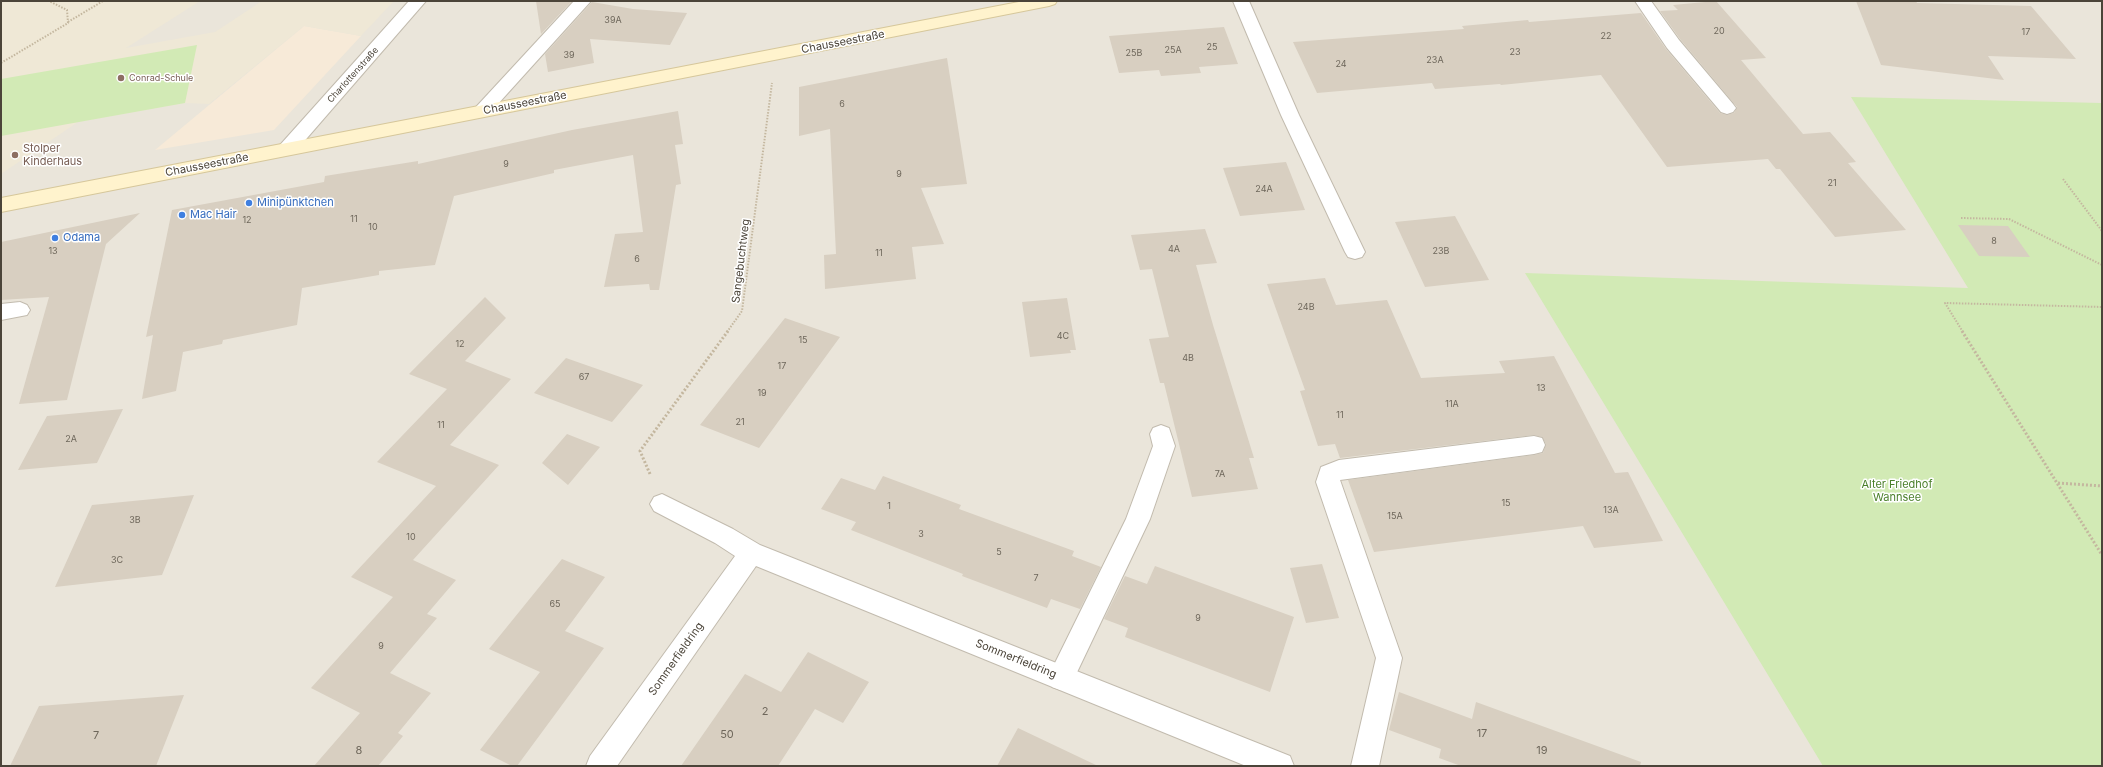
<!DOCTYPE html>
<meta charset="utf-8">
<style>
body{margin:0}
#map{position:relative;width:2103px;height:767px;overflow:hidden;background:#f6f3ec;font-family:Inter,sans-serif}
canvas{display:block}
.frame{position:absolute;inset:0;border:2px solid #4b4439;pointer-events:none}
</style>
<div id="map">
<canvas width="2103" height="767"></canvas>
<div class="frame"></div>
</div>
<script>
const g = document.querySelector('canvas').getContext('2d');
g.lineJoin = 'round';
function fillPath(path, color) { g.fillStyle = color; g.fill(path, 'evenodd'); }
const toPath = rows => new Path2D(rows.map(r => 'M' + r).join(''));
function stroke(path, color, width, dash) { g.strokeStyle = color; g.lineWidth = width; g.lineCap = dash ? 'butt' : 'round'; g.setLineDash(dash || []); g.stroke(path); }
function write(font, color, halo, rows, align = 'center') {
  g.font = font + ' Inter,sans-serif'; g.lineWidth = 3; g.setLineDash([]); g.textBaseline = 'middle'; g.strokeStyle = halo; g.fillStyle = color; for (const [text, x, y, turn = 0] of rows) {
    g.save(); g.translate(x, y); g.rotate((+turn || 0) * Math.PI / 180); g.textAlign = isNaN(turn) ? turn : align; if (halo) g.strokeText(text, 0, 0); g.fillText(text, 0, 0); g.restore();
  }
}
fillPath(toPath([
 [1,1,2102,1,2102,766,1,766]
]), '#eae5da');
fillPath(toPath([
 [304,26,361,36,274,130,155,150]
]), '#f7ead8');
fillPath(toPath([
 [1,1,200,1,126,48,215,32,262,1,394,1,361,36,304,26,209,104,185,103,78,122,1,174]
]), '#efe8d6');
fillPath(toPath([
 [197,45,185,103,1,136,1,79],
 [1851,97,2102,103,2102,766,1823,766,1525,273,1968,288]
]), '#d2eab5');
fillPath(toPath([
 [536,1,572,1,541,34],
 [1716,1,1766,58,1741,60,1803,134,1830,132,1856,162,1848,163,1906,230,1835,237,1780,169,1776,169,1768,159,1667,167,1601,75,1501,85,1500,84,1435,89,1432,83,1317,93,1293,42,1464,29,1462,26,1528,20,1529,22,1641,13,1666,49,1720,113,1727,115,1734,113,1737,107,1680,39,1660,11,1678,10,1673,5],
 [1856,1,1916,1,1917,3,2031,6,2076,59,1988,56,2004,80,1881,65],
 [592,2,633,9,687,13,670,45,590,39,594,63,548,72,545,54],
 [1224,27,1238,64,1199,67,1201,73,1161,76,1159,70,1119,73,1109,36],
 [947,58,967,184,921,188,944,244,912,247,916,279,825,289,824,255,836,254,830,129,799,136,799,87],
 [678,111,683,144,675,145,681,184,676,185,659,290,650,290,649,284,604,287,615,234,643,232,633,155,554,170,554,173,454,196,435,265,379,271,379,275,302,288,297,325,223,340,222,344,183,352,176,391,142,399,153,335,146,337,172,210,324,182,325,176,418,161,418,164,572,130],
 [1286,162,1305,210,1240,216,1223,168],
 [140,213,106,244,67,400,19,404,49,297,1,300,1,242],
 [1455,216,1489,280,1425,287,1395,222],
 [1958,225,2008,226,2030,257,1979,256],
 [1205,229,1217,263,1196,265,1213,325,1254,458,1249,458,1258,489,1192,497,1164,383,1160,383,1149,339,1169,337,1152,269,1140,270,1131,235],
 [1325,278,1336,305,1387,300,1421,378,1505,373,1499,361,1554,356,1615,473,1628,472,1663,541,1594,548,1583,526,1374,552,1348,480,1534,455,1543,453,1546,444,1542,437,1534,435,1340,458,1335,444,1318,446,1300,391,1305,390,1267,284],
 [485,297,506,318,465,361,511,379,450,445,499,465,413,560,456,580,427,614,437,618,390,673,431,693,398,733,403,736,378,766,314,766,360,713,311,688,393,597,351,577,436,486,377,462,447,389,409,374],
 [1067,298,1076,350,1070,350,1071,353,1030,357,1022,302],
 [785,318,840,337,759,448,700,425],
 [566,358,643,385,612,422,534,393],
 [123,409,97,463,18,470,47,416],
 [567,434,600,447,568,485,542,463],
 [883,476,961,505,959,509,1074,551,1072,556,1101,567,1080,609,1051,599,1047,608,962,576,963,574,851,530,856,522,821,509,841,478,875,490],
 [194,495,162,575,55,587,92,505],
 [562,559,605,577,565,631,604,648,517,766,512,766,480,750,540,672,489,649],
 [1322,564,1339,618,1306,623,1290,568],
 [1155,566,1294,617,1270,692,1125,637,1128,628,1104,619,1125,576,1147,584],
 [808,652,869,682,843,723,815,709,778,766,681,766,745,674,781,692],
 [1399,692,1472,719,1476,702,1641,762,1640,766,1461,766,1439,758,1441,749,1389,730],
 [184,695,156,766,10,766,39,706],
 [1018,728,1098,766,997,766]
]), '#d8cfc1');
const lane = toPath([
 [574,1,591,1,488,115,482,117,476,115,473,111,476,107,574,1],
 [1233,1,1249,1,1299,115,1365,252,1362,257,1355,259,1348,257,1345,252,1281,115,1233,1],
 [1635,1,1651,1,1679,40,1733,104,1736,108,1733,112,1727,114,1721,112,1667,48,1635,1],
 [20,302,27,305,30,310,27,315,1,320,1,304,20,302],
 [1161,425,1169,428,1175,446,1150,519,1070,687,1061,690,1052,687,1048,678,1052,669,1126,519,1153,446,1150,434,1153,428,1161,425],
 [1534,436,1542,438,1545,445,1542,452,1534,454,1340,480,1402,658,1379,766,1351,766,1376,658,1316,482,1321,467,1339,460,1534,436]
]);
const street = toPath([
 [409,1,426,1,294,153,287,155,280,153,278,149,280,145,409,1],
 [662,494,733,529,760,545,1290,756,1294,766,1246,766,756,566,617,766,586,766,590,756,735,556,715,543,654,511,650,504,654,497,662,494]
]);
const secondary = toPath([
 [1024,1,1057,1,1055,4,1049,6,1,212,1,198,1024,1]
]);
stroke(lane, '#c2bbae', 2);
stroke(street, '#c2bbae', 2);
stroke(secondary, '#d6c79b', 2);
stroke(toPath([
 [68,22,103,1],
 [1,63,68,23,67,10,49,1],
 [2063,179,2102,231],
 [1961,218,2009,219,2102,265],
 [727,332,742,311,772,83],
 [1963,332,1945,303,2102,307]
]), '#c4b79f', 2, [1.5, 1.5]);
stroke(toPath([
 [1962,331,2102,555],
 [650,474,640,451,728,331],
 [2058,483,2102,486]
]), '#c4b79f', 3, [2, 2]);
fillPath(lane, '#fff');
fillPath(street, '#fff');
fillPath(secondary, '#fff3cd');
for (const [x, y, r, color] of [
 [121,78,4,"#8d6e63"],
 [15,155,4,"#8d6e63"],
 [249,203,4,"#3f7fe0"],
 [182,215,4,"#3f7fe0"],
 [55,238,4,"#3f7fe0"]
]) { const dot = new Path2D(); dot.arc(x, y, r, 0, 2 * Math.PI); g.fillStyle = color; g.fill(dot); stroke(dot, '#fff', 1.5); }
write('9px', '#6e675b', null, [
 ["39A",613,20],
 ["20",1719,31],
 ["17",2026,32],
 ["22",1606,36],
 ["25",1212,47],
 ["25A",1173,50],
 ["23",1515,52],
 ["25B",1134,53],
 ["39",569,55],
 ["23A",1435,60],
 ["24",1341,64],
 ["6",842,104],
 ["9",506,164],
 ["9",899,174],
 ["21",1832,183],
 ["24A",1264,189],
 ["11",354,219],
 ["12",247,220],
 ["10",373,227],
 ["8",1994,241],
 ["4A",1174,249],
 ["13",53,251],
 ["23B",1441,251],
 ["11",879,253],
 ["6",637,259],
 ["24B",1306,307],
 ["4C",1063,336],
 ["15",803,340],
 ["12",460,344],
 ["4B",1188,358],
 ["17",782,366],
 ["67",584,377],
 ["13",1541,388],
 ["19",762,393],
 ["11A",1452,404],
 ["11",1340,415],
 ["21",740,422],
 ["11",441,425],
 ["2A",71,439],
 ["7A",1220,474],
 ["15",1506,503],
 ["1",889,506],
 ["13A",1611,510],
 ["15A",1395,516],
 ["3B",135,520],
 ["3",921,534],
 ["10",411,537],
 ["5",999,552],
 ["3C",117,560],
 ["7",1036,578],
 ["65",555,604],
 ["9",1198,618],
 ["9",381,646]
]);
write('9px', '#4b4439', '#fff', [
 ["Charlottenstraße",353,75,-48]
]);
write('9px', '#785e54', '#fff', [
 ["Conrad-Schule",129,78]
], 'left');
write('11px', '#4b4439', '#fff', [
 ["Chausseestraße",843,42,-11],
 ["Chausseestraße",525,103,-11],
 ["Chausseestraße",207,165,-11],
 ["Sangebuchtweg",741,261,-83],
 ["Sommerfieldring",676,659,-55],
 ["Sommerfieldring",1016,659,22]
]);
write('11px', '#785e54', '#fff', [
 ["Stolper",23,149],
 ["Kinderhaus",23,162]
], 'left');
write('11px', '#366cbe', '#fff', [
 ["Minipünktchen",257,203],
 ["Mac Hair",190,215],
 ["Odama",63,238]
], 'left');
write('11px', '#4a7f2a', '#fff', [
 ["Alter Friedhof",1897,485],
 ["Wannsee",1897,498]
]);
write('11px', '#6e675b', null, [
 ["2",765,712],
 ["17",1482,734],
 ["50",727,735],
 ["7",96,736],
 ["8",359,751],
 ["19",1542,751]
]);
</script>
